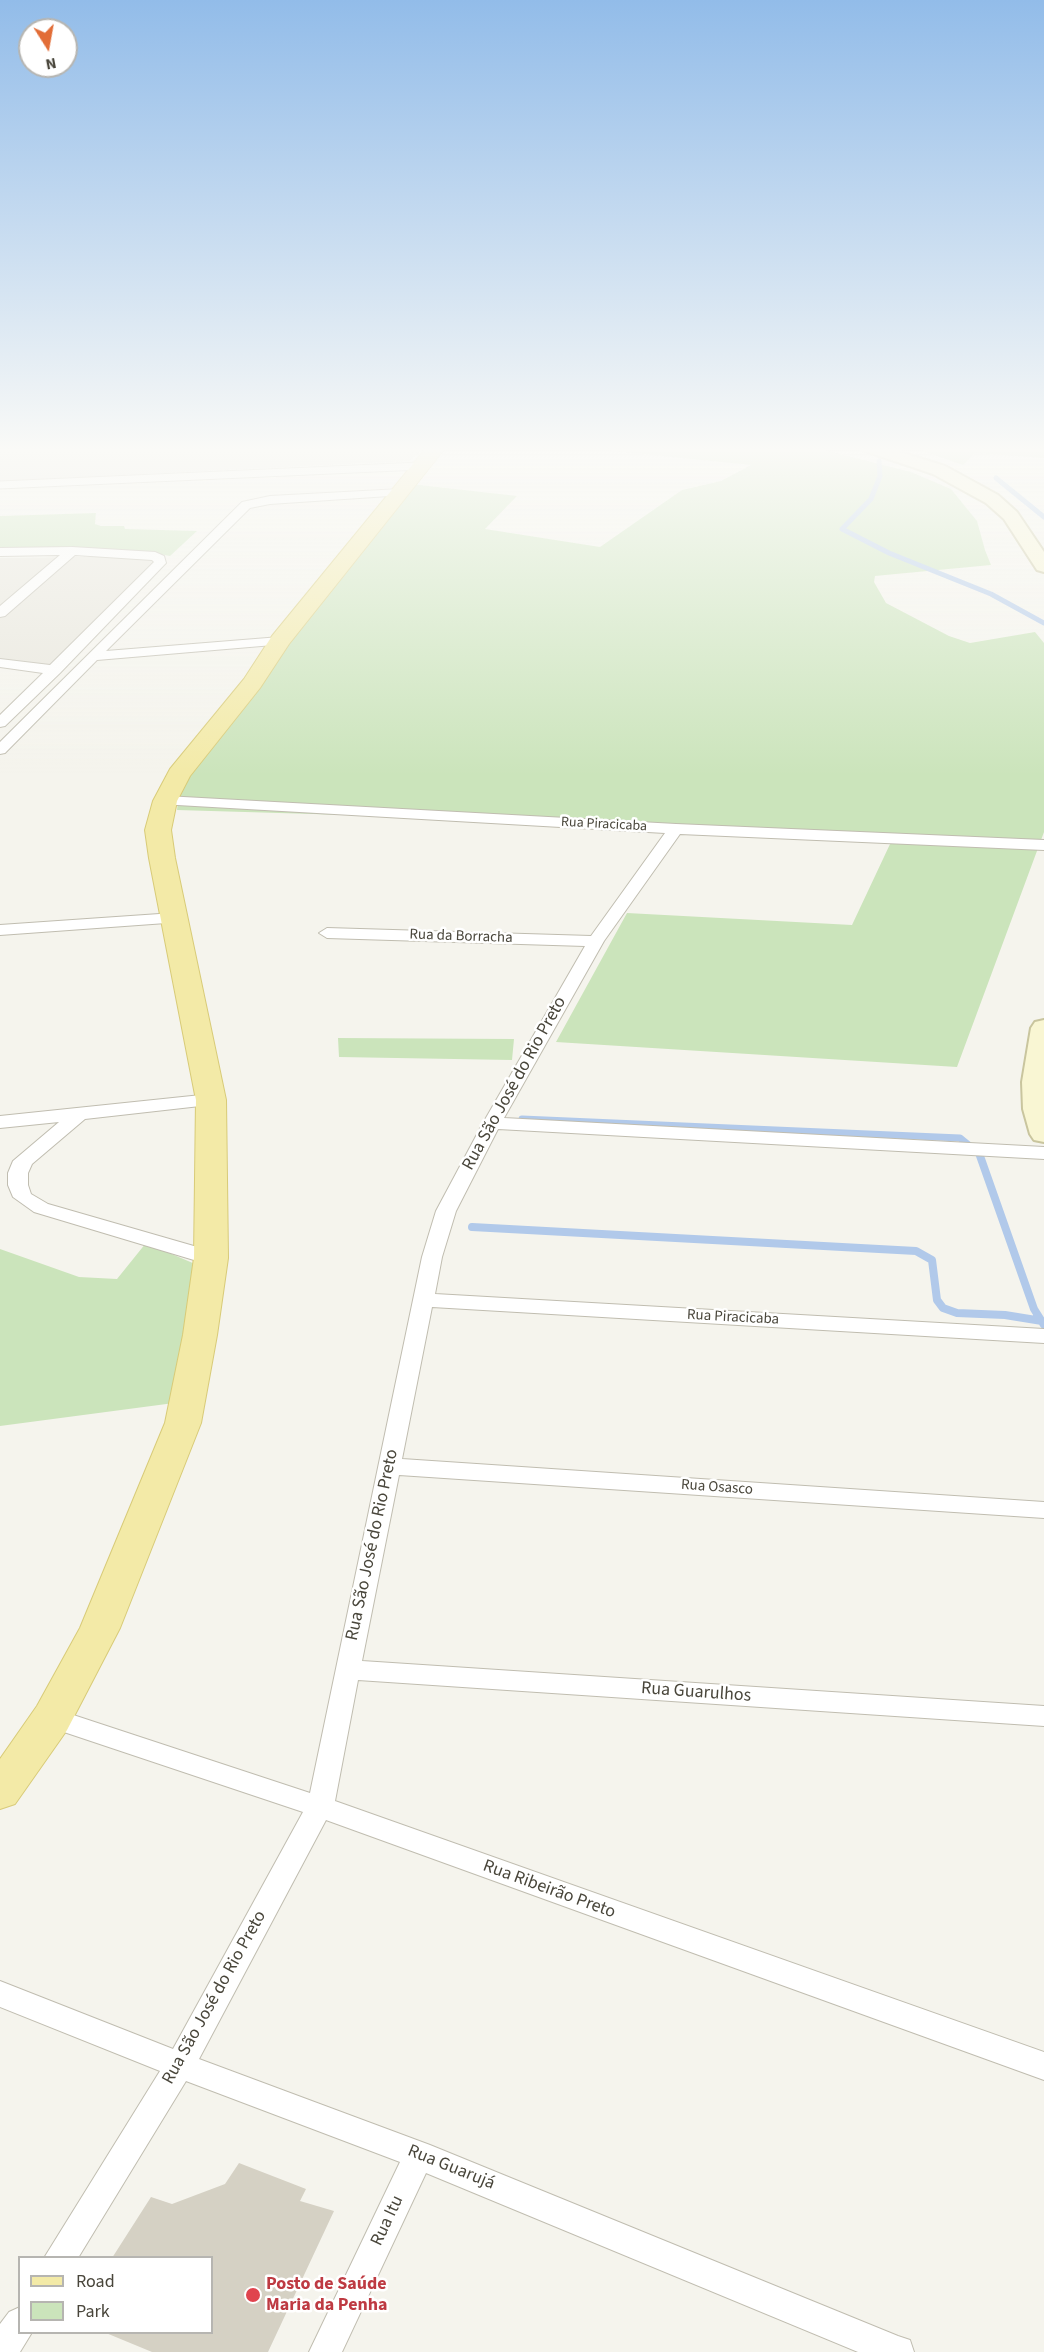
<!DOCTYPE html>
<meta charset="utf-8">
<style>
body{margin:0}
#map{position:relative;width:1044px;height:2352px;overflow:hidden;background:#f5f4ed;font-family:"Source Sans 3",sans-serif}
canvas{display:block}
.legend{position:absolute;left:18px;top:2256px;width:195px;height:78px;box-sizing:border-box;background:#fff;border:2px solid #b6b5b1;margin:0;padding:8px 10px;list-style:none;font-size:18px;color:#49463b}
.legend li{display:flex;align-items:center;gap:12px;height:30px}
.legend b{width:30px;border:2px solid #b6b5b1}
.north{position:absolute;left:18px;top:18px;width:60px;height:60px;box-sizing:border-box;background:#fff;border:2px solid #b6b5b1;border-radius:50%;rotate:169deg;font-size:16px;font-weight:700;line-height:24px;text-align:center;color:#49463b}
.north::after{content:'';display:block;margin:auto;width:21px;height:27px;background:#e26d37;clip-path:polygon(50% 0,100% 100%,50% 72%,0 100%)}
</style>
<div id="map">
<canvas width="1044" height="2352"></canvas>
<ul class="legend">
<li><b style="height:8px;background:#f3eaa7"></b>Road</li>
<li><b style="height:16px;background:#cbe4bb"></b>Park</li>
</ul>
<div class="north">N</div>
</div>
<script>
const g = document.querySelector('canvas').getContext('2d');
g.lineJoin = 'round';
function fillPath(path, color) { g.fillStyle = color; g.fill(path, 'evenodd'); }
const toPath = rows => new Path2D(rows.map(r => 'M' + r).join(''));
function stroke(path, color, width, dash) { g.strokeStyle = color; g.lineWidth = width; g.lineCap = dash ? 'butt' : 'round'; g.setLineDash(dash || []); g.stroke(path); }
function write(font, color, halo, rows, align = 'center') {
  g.font = font + ' "Source Sans 3",sans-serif'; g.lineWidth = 5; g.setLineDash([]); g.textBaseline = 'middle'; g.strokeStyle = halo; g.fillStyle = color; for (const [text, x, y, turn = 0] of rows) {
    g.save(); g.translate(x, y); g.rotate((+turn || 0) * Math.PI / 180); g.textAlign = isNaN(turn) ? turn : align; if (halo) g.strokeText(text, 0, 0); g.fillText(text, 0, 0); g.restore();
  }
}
fillPath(toPath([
 [146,556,157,559,57,666,0,660,0,558]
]), '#e8e6dc');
fillPath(toPath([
 [0,447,425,447,410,461,0,481]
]), '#e5e3de');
fillPath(toPath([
 [575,447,812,447,911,472,951,489,977,521,985,550,991,565,875,576,874,582,886,603,949,636,970,643,1035,632,1044,643,1044,832,957,1067,556,1042,627,913,852,925,891,842,415,817,177,810,182,768,411,484,517,496,485,529,600,547,682,490,721,481,751,465],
 [912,447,1044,447,1044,458,975,453,963,465],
 [96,513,95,524,101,526,124,526,125,529,197,531,170,556,143,551,0,548,0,516],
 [338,1038,514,1039,512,1060,339,1057],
 [146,1243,202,1267,174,1403,0,1426,0,1249,79,1277,117,1279]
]), '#cbe4bb');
stroke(toPath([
 [879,461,880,476,871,499,842,529,889,553,991,594,1044,623],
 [996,478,1044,517]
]), '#b1c9ea', 5);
stroke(toPath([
 [522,1119,960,1138,976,1151]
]), '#b1c9ea', 7);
stroke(toPath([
 [975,1149,979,1153,1034,1309,1044,1325],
 [472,1227,916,1251,932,1260,937,1300,943,1308,957,1313,1005,1315,1042,1321]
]), '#b1c9ea', 8);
fillPath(toPath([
 [239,2163,306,2189,300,2201,334,2211,268,2352,152,2352,106,2333,212,2332,212,2258,112,2258,151,2197,172,2204,225,2184]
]), '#d5d1c4');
const service = toPath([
 [0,485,420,466]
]);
const minor = toPath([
 [400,489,406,493,404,495,270,504,250,508,106,651,280,637,285,638,287,641,285,644,97,660,5,753,0,754,0,742,242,502,270,496,400,489],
 [72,547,155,552,164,556,166,563,60,673,5,726,0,727,0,715,43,673,0,667,0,659,50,665,154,562,152,560,75,555,5,616,0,617,0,606,60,555,0,556,0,548,72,547],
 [165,796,676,824,1044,840,1044,850,680,834,604,941,504,1118,1044,1147,1044,1159,498,1129,456,1211,442,1257,435,1294,1044,1329,1044,1343,432,1307,402,1459,1044,1502,1044,1518,399,1475,362,1661,1044,1706,1044,1726,358,1680,335,1801,1044,2052,1044,2080,326,1820,199,2059,430,2145,898,2336,910,2340,914,2352,858,2352,426,2173,342,2352,309,2352,400,2162,186,2081,78,2258,44,2258,160,2071,0,2007,0,1981,173,2049,303,1812,43,1725,39,1718,43,1711,52,1708,310,1793,422,1257,436,1211,483,1123,585,946,327,938,319,933,327,928,591,936,665,833,160,804,157,801,165,796],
 [174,913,182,918,180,922,0,935,0,925,174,913],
 [211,1094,218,1096,220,1100,218,1104,85,1119,32,1164,28,1173,28,1185,31,1194,48,1204,218,1253,221,1258,218,1263,211,1264,204,1263,34,1212,13,1197,8,1185,8,1173,13,1161,59,1122,0,1128,0,1116,211,1094],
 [20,2307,20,2332,32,2332,31,2334,20,2352,0,2352,0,2324,9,2312,20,2307]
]);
const secondary = toPath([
 [860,447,884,447,945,466,998,495,1017,512,1044,552,1044,572,1037,570,1004,519,986,503,933,474,862,450,860,447],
 [1044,1020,1044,1142,1034,1140,1030,1134,1023,1109,1022,1082,1031,1028,1035,1022,1044,1020]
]);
const primary = toPath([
 [427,447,446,447,289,644,260,688,190,776,177,801,171,830,175,858,226,1100,228,1258,217,1335,201,1423,120,1628,67,1730,15,1804,0,1809,0,1759,37,1706,80,1628,165,1423,183,1335,194,1258,196,1100,149,858,145,830,153,801,170,769,244,679,272,636,427,447]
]);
stroke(service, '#c0bdb0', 9);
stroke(minor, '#c0bdb0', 2);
stroke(secondary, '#c9c59e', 4);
stroke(primary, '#d8cb78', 2);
stroke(service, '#fff', 7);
fillPath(minor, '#fff');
fillPath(secondary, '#f9f6d3');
fillPath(primary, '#f3eaa7');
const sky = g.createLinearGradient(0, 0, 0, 776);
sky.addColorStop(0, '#92bce9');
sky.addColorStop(0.58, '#fafaf7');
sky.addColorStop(1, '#fafaf700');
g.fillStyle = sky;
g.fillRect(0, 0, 1044, 776);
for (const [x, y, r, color] of [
 [253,2295,8,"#e0444e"]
]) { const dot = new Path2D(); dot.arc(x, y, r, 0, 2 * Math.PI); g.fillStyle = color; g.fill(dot); stroke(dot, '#fff', 2); }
write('14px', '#49463b', '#fff', [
 ["Rua Piracicaba",604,825,3]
]);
write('15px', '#49463b', '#fff', [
 ["Rua da Borracha",461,937,2],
 ["Rua Piracicaba",733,1318,3],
 ["Rua Osasco",717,1488,4]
]);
write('18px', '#49463b', '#fff', [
 ["Rua São José do Rio Preto",515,1084,-61],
 ["Rua São José do Rio Preto",373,1545,-78],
 ["Rua Guarulhos",696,1693,4],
 ["Rua Ribeirão Preto",549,1890,20],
 ["Rua São José do Rio Preto",215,1998,-61],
 ["Rua Guarujá",451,2168,22],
 ["Rua Itu",388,2221,-65]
]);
write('bold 18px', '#be3a42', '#fff', [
 ["Posto de Saúde",266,2285],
 ["Maria da Penha",266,2306]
], 'left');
</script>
